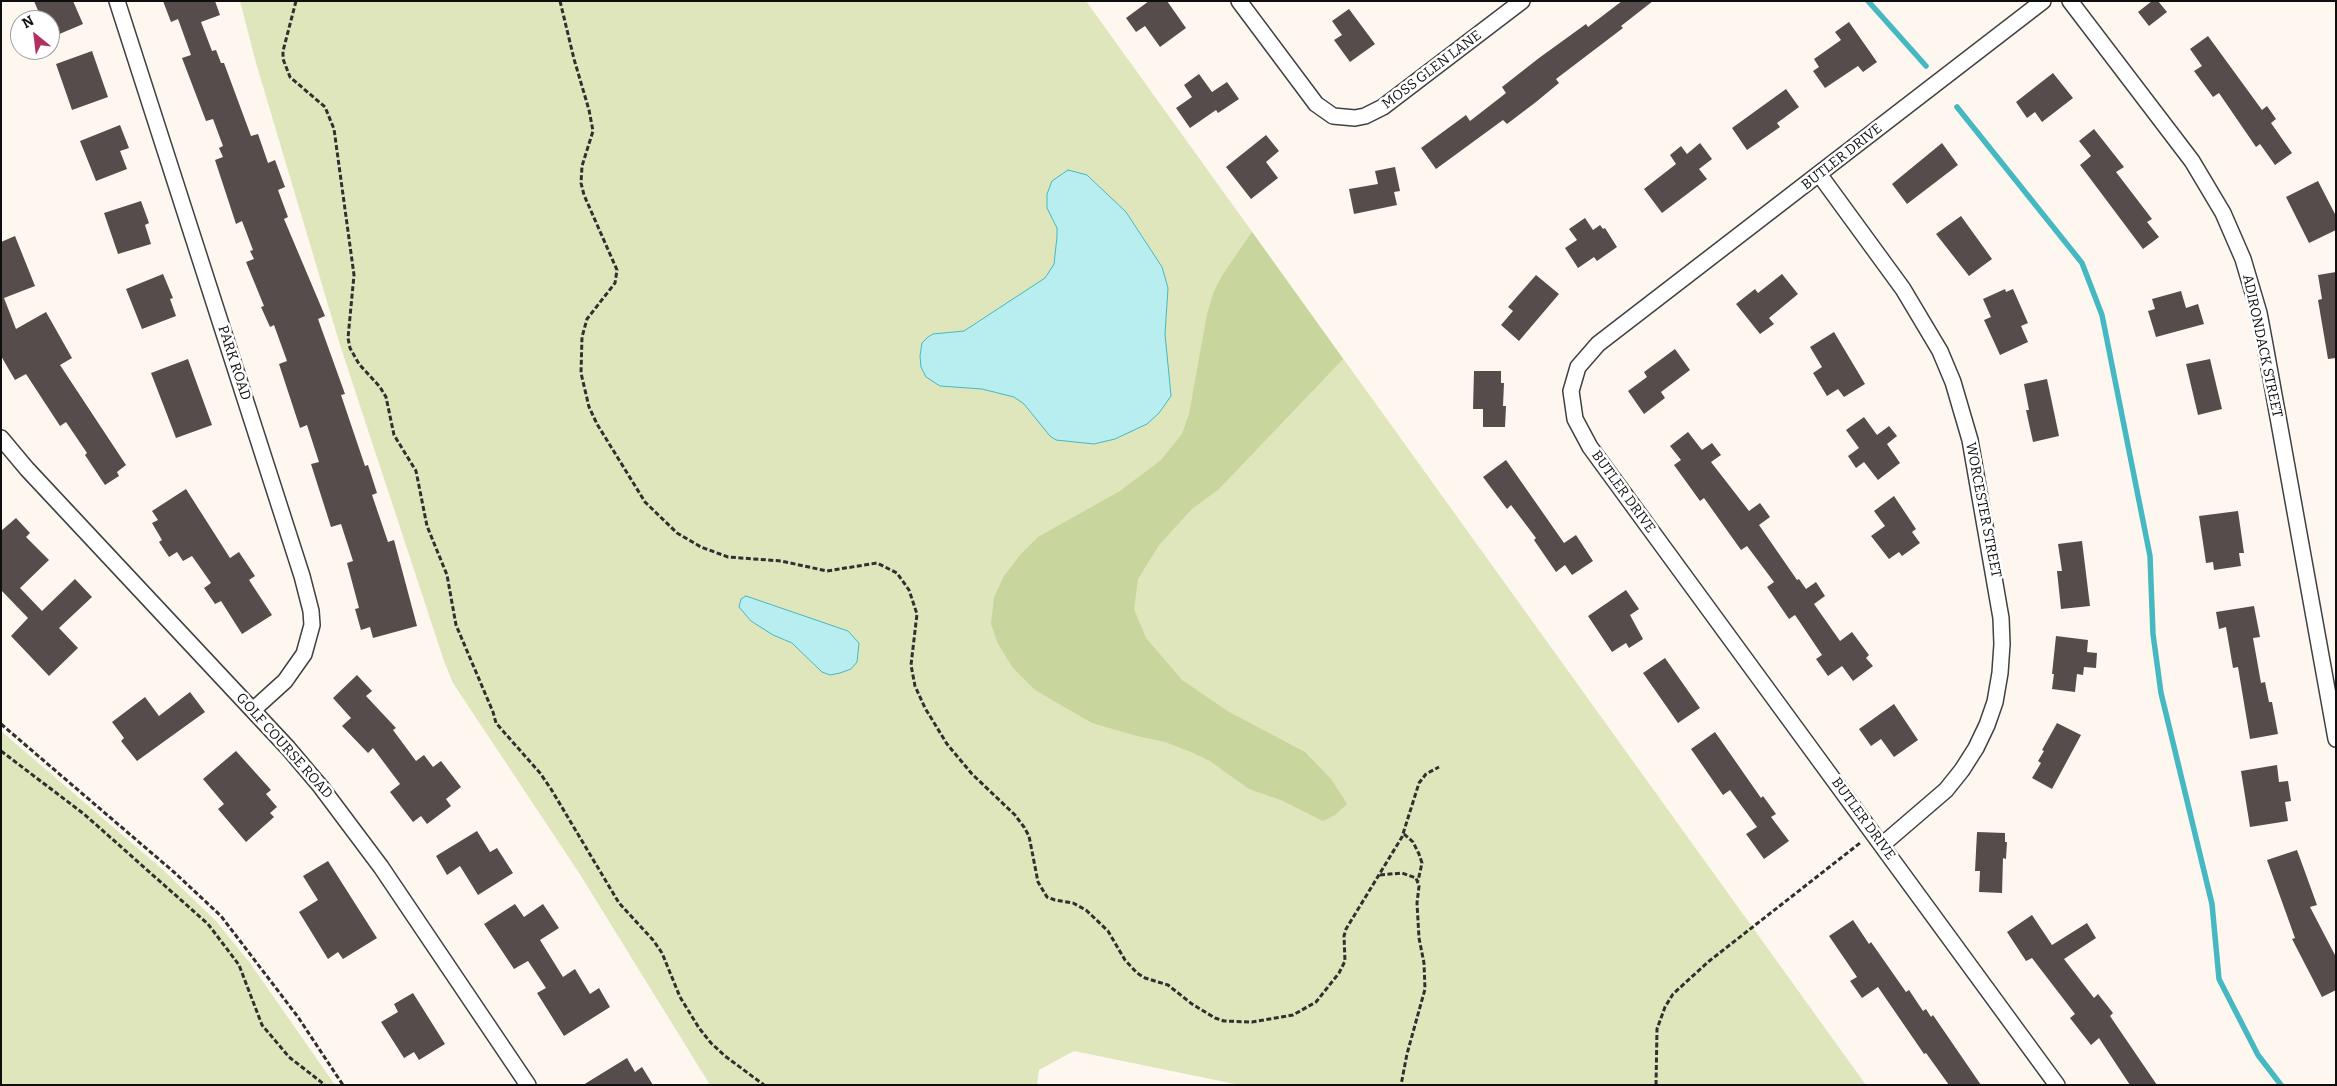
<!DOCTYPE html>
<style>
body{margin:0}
#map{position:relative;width:2337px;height:1086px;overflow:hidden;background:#fef7f0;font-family:Bitter,serif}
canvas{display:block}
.frame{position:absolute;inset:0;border:2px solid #0e0e0e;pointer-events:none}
.north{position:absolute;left:10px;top:10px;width:50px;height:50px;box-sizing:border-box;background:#fff;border:1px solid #9f9f9f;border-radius:50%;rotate:331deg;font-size:14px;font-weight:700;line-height:20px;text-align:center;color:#0e0e0e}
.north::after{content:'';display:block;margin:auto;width:18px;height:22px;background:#b33161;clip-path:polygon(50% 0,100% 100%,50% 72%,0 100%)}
</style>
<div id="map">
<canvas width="2337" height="1086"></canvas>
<div class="frame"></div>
<div class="north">N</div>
</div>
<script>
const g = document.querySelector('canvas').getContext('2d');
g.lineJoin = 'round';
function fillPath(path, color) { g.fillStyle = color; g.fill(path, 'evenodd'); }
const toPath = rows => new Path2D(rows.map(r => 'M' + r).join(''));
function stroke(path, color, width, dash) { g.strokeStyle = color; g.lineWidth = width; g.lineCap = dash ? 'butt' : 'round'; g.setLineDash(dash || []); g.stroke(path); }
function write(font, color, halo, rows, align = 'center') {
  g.font = font + ' Bitter,serif'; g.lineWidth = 5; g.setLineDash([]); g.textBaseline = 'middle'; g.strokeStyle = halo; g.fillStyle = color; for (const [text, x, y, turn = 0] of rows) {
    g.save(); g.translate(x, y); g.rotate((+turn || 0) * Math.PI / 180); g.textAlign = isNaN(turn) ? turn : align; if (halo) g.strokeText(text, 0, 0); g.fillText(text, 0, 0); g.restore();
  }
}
fillPath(toPath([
 [240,1,1086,1,1866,1085,1240,1085,1074,1051,1039,1070,1037,1085,710,1085,581,876,453,683,444,661,340,345,256,63],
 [1,731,162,869,216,921,250,963,335,1085,1,1085]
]), '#dfe6bc');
fillPath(toPath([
 [1252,232,1343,359,1219,489,1192,509,1159,545,1138,579,1134,609,1146,638,1182,680,1229,712,1305,752,1331,779,1347,804,1335,815,1323,821,1281,800,1249,789,1210,761,1191,752,1165,742,1137,736,1092,723,1035,690,1013,668,998,644,991,624,994,597,1004,576,1020,555,1038,537,1120,491,1161,460,1182,434,1189,414,1207,314,1214,291,1223,274]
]), '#c8d59d');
const water = toPath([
 [1068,170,1087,175,1126,212,1162,267,1168,288,1165,334,1171,396,1159,413,1147,424,1115,439,1094,444,1056,440,1050,436,1024,404,1014,397,982,389,940,386,926,377,921,367,920,356,922,343,928,337,933,334,964,331,1045,278,1054,264,1057,237,1057,228,1047,208,1047,194,1052,181,1068,170],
 [746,596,848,631,859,643,857,662,851,669,840,673,830,675,822,672,792,643,773,635,751,621,739,607,741,599,746,596]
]);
fillPath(water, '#b9eef1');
stroke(water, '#46b8c2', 1);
stroke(toPath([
 [1868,1,1926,66],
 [1957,107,2082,263,2102,315,2150,556,2153,634,2161,693,2212,904,2219,979,2258,1055,2281,1085]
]), '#46b8c2', 5.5);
fillPath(toPath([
 [34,1,73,1,83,24,50,38,50,20,42,20],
 [163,1,215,1,220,15,201,22,212,51,216,50,221,63,224,63,251,136,258,134,268,163,275,160,285,187,278,190,288,217,284,219,325,316,318,319,345,394,341,395,365,466,368,465,377,493,372,495,388,542,394,540,417,626,373,638,370,627,361,630,355,609,359,608,347,563,353,561,341,524,331,527,311,464,319,462,307,425,300,428,279,364,287,361,274,325,270,327,261,307,264,306,246,262,254,259,250,251,253,250,242,221,236,224,215,160,223,157,219,148,223,146,213,119,206,121,182,58,191,55,178,19,171,22],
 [1149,1,1167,1,1186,28,1160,47,1145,26,1136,32,1126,18],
 [1622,1,1653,1,1621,26,1623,28,1556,79,1559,83,1536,102,1507,124,1503,120,1436,169,1421,148,1466,115,1470,121,1506,93,1502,87,1539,58,1586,24,1588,27],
 [2152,1,2158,1,2167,12,2149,26,2138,12],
 [1349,9,1375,44,1350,62,1334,40,1342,35,1332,21],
 [1849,22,1877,62,1863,72,1858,66,1825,88,1813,71,1819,67,1814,59,1841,40,1835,32],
 [2208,36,2262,110,2267,106,2276,119,2271,123,2292,153,2275,165,2260,144,2256,147,2219,93,2213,97,2194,71,2202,66,2190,49],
 [92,51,108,97,72,110,56,64],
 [2053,73,2073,98,2042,122,2035,112,2027,118,2016,102],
 [1199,74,1212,92,1227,82,1239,99,1218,113,1216,110,1190,128,1176,108,1192,97,1184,85],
 [1786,89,1799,107,1777,123,1780,127,1747,150,1732,128],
 [120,125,129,148,120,151,127,169,96,181,80,141],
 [2094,129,2124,167,2116,172,2152,219,2147,222,2159,237,2143,249,2080,165,2091,156,2079,141],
 [1266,135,1279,151,1266,162,1278,178,1251,199,1226,167],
 [1700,143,1712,159,1699,169,1707,179,1662,213,1644,189,1676,164,1670,155,1681,146,1687,154],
 [1942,143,1958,165,1907,204,1892,184],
 [1395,167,1400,191,1394,192,1397,205,1354,214,1349,189,1378,184,1375,171],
 [2318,181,2336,216,2336,230,2309,243,2286,197],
 [141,201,149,223,145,225,151,244,118,254,104,213],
 [1961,216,1992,259,1969,276,1936,234],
 [1585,218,1593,230,1600,225,1603,229,1605,228,1617,247,1597,261,1594,257,1578,268,1565,248,1577,240,1569,229],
 [15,236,35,286,4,298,16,329,46,312,72,358,60,365,126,465,117,472,119,476,105,485,85,455,87,453,66,422,60,426,26,374,15,380,1,356,1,242],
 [2336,272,2336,358,2328,359,2318,300,2322,299,2318,275],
 [163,274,173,298,170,299,176,316,142,329,126,289],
 [1782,274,1798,294,1769,318,1774,324,1760,334,1736,304,1755,289,1758,293],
 [1536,275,1559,294,1519,341,1501,325,1513,311,1508,307],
 [2005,289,2006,292,2013,289,2028,323,2021,326,2028,342,2000,355,1984,320,1991,317,1983,299],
 [2181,291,2186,308,2198,304,2204,324,2156,337,2148,311,2155,309,2152,299],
 [1834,332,1865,384,1844,397,1838,389,1827,396,1813,373,1822,367,1810,347],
 [1675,349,1690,370,1661,392,1665,398,1644,414,1628,391,1647,377,1644,372],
 [188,359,212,425,176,438,151,373],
 [2210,359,2222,409,2198,415,2186,364],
 [1474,371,1501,371,1501,383,1504,383,1503,406,1506,406,1505,427,1483,427,1483,409,1473,409],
 [2047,379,2059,436,2033,442,2026,410,2029,410,2024,384],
 [1864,417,1877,435,1889,426,1897,436,1887,444,1900,463,1878,480,1864,462,1856,468,1848,456,1859,448,1846,430],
 [1688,432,1702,450,1712,443,1721,455,1711,462,1749,511,1760,503,1770,517,1759,525,1797,580,1799,579,1806,589,1816,582,1825,596,1814,604,1840,641,1852,632,1869,655,1866,658,1873,666,1853,681,1842,666,1828,676,1816,659,1822,655,1795,615,1789,619,1767,587,1774,582,1747,546,1741,550,1704,498,1700,501,1674,465,1681,460,1670,446],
 [1506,460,1564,543,1576,535,1593,561,1572,575,1565,565,1556,572,1534,540,1536,538,1511,505,1507,509,1483,477],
 [186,489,230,558,239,552,255,576,249,580,272,615,242,634,221,601,215,604,204,588,211,583,192,556,183,561,177,552,169,557,159,542,162,540,152,523,158,520,152,511],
 [1894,496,1916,529,1912,532,1920,543,1902,556,1899,552,1889,559,1871,536,1885,526,1874,511],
 [2238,511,2244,553,2239,553,2241,566,2214,570,2213,562,2206,563,2199,516],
 [16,518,30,533,26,537,49,560,20,588,42,611,75,579,92,597,59,628,78,648,49,676,11,636,28,618,1,590,1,531],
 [2082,541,2090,606,2061,609,2057,571,2062,571,2058,544],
 [1626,590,1639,609,1630,615,1643,639,1629,648,1626,643,1612,652,1588,616],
 [2254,606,2260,637,2253,638,2261,683,2265,682,2269,702,2272,702,2278,734,2250,739,2238,667,2233,668,2226,627,2219,629,2216,612],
 [2056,636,2088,640,2087,652,2097,653,2096,668,2084,667,2083,675,2077,674,2075,692,2052,689,2054,674,2052,674],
 [1665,658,1700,708,1678,723,1643,673],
 [357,675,372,691,366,696,396,728,393,730,416,761,424,755,433,767,441,761,461,787,446,799,451,806,427,824,421,816,413,822,390,792,400,784,373,748,368,753,342,726,351,718,333,698],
 [190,692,205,712,137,761,121,741,124,738,112,722,145,697,159,716],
 [1894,704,1918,740,1894,757,1881,739,1871,746,1859,729],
 [2057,723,2081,735,2052,789,2032,778,2041,763,2038,761,2044,751,2042,750],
 [1715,732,1761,798,1763,796,1776,814,1771,817,1789,841,1764,859,1746,834,1757,827,1730,790,1723,795,1691,749],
 [236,751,271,790,266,794,277,807,270,813,274,817,246,842,218,809,224,804,203,779],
 [2277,765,2279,782,2288,781,2291,801,2285,802,2288,821,2250,827,2241,771],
 [477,831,490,852,497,848,513,873,478,895,460,866,447,875,436,856],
 [1977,832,2005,833,2005,842,2007,842,2006,859,2003,858,2002,893,1979,892,1980,871,1975,871],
 [2297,850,2317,905,2310,907,2336,957,2336,990,2322,997,2292,939,2295,938,2267,860],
 [328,861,377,938,343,959,338,952,328,959,299,912,318,900,303,876],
 [515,904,524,917,543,904,559,928,540,940,563,977,575,969,590,994,599,988,610,1007,564,1036,537,993,546,988,528,961,514,969,484,924],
 [2032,915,2052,945,2087,923,2096,938,2064,959,2094,998,2098,994,2113,1013,2110,1016,2157,1085,2130,1085,2099,1038,2091,1045,2070,1018,2075,1014,2032,958,2026,961,2007,932],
 [1853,920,1869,944,1871,942,1906,992,1909,990,1923,1011,1926,1009,1931,1017,1933,1015,1981,1085,1949,1085,1926,1053,1924,1054,1878,987,1862,998,1850,981,1857,977,1829,936],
 [413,993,445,1044,419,1060,414,1052,404,1058,381,1022,398,1012,394,1004],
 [627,1058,635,1072,642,1067,653,1085,583,1085]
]), '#564c4b');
const street = toPath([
 [117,1,302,576,311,611,312,625,304,654,285,681,253,710],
 [1239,1,1316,104,1333,116,1355,118,1365,116,1383,107,1522,1],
 [2043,1,1598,344,1578,367,1571,391,1575,419,1590,447,2057,1085],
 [2070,1,2192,161,2223,213,2243,259,2259,313,2265,345,2336,739],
 [1819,174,1903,289,1940,351,1953,382,1970,440,2001,618,2002,644,2000,673,1995,702,1987,725,1976,748,1962,770,1946,790,1882,845],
 [1,438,27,469,288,748,321,787,381,867,528,1085]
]);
stroke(street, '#414141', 18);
stroke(toPath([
 [296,1,283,51,283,59,290,77,325,107,334,129,354,275,348,338,350,348,359,364,380,387,386,397,394,435,416,471,427,526,447,575,456,625,493,712,496,723,540,773,551,789,619,903,653,940,662,953,680,997,699,1028,711,1043,725,1056,764,1085],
 [560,1,574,59,589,110,593,131,582,166,581,183,584,195,617,270,615,283,587,319,582,337,581,373,589,407,597,424,645,502,677,533,701,547,728,557,781,561,827,571,877,563,897,573,909,590,917,614,911,665,915,686,925,708,947,744,972,774,1015,815,1024,827,1029,836,1038,882,1047,897,1055,900,1073,903,1086,910,1108,931,1125,960,1137,973,1145,978,1168,985,1192,1004,1215,1018,1224,1021,1252,1022,1293,1015,1316,1002,1339,973,1345,961,1344,936,1346,929,1402,837,1419,783,1426,774,1439,767],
 [1,724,175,873,221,916,298,1017,343,1085],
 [1,751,84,814,208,924,239,965,262,1025,289,1057,325,1085],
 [1404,834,1413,842,1419,854,1422,863,1418,881],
 [1380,875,1402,873,1416,878,1419,886,1417,903,1419,938,1424,963,1425,989,1407,1054,1401,1085],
 [1656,1085,1657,1029,1665,1007,1673,994,1708,962,1860,843]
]), '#303030', 3, [5, 2.5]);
stroke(street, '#fff', 15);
write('14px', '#0e0e0e', '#fff', [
 ["MOSS GLEN LANE",1432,70,-37],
 ["BUTLER DRIVE",1842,157,-38],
 ["ADIRONDACK STREET",2262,346,78],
 ["PARK ROAD",234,363,72],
 ["BUTLER DRIVE",1623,492,54],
 ["WORCESTER STREET",1983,510,79],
 ["GOLF COURSE ROAD",284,746,48],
 ["BUTLER DRIVE",1863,819,54]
]);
</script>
